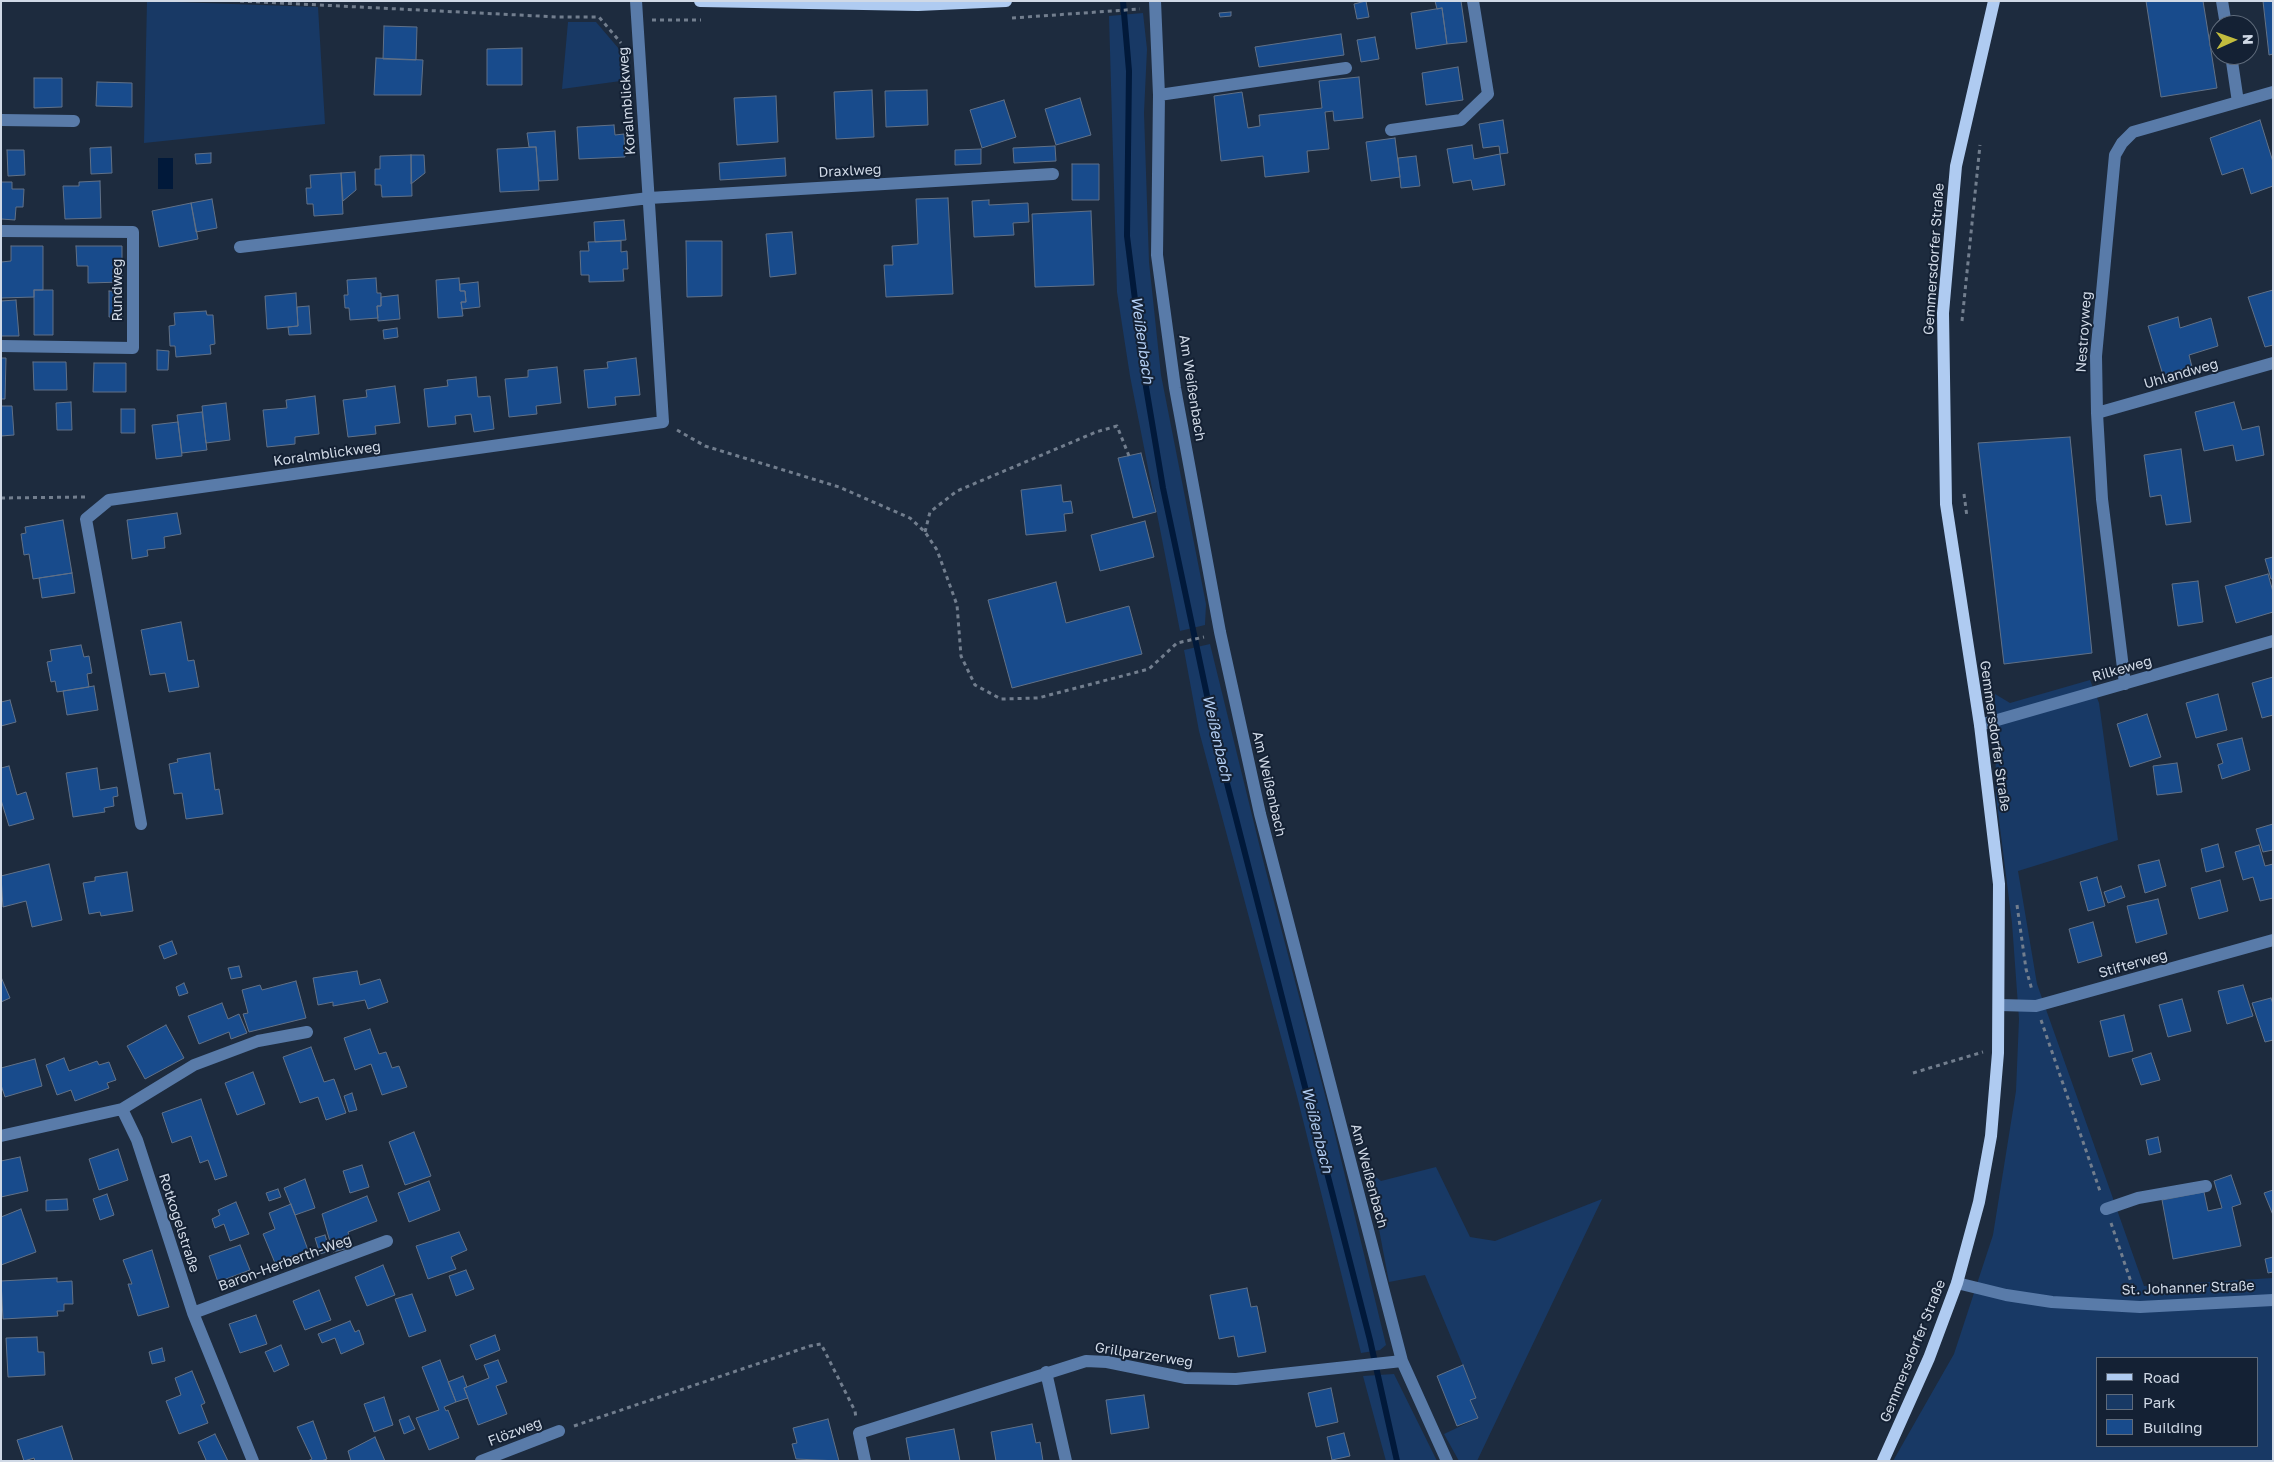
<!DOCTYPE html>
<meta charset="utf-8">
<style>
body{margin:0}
#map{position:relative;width:2274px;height:1462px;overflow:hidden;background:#1d2b3e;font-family:"Golos Text",sans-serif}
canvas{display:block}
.frame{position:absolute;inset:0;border:2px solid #d0d9e6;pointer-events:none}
.legend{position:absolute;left:2096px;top:1357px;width:162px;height:90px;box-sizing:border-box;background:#142134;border:1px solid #5f6b7b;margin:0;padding:6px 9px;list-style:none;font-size:15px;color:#d0d9e6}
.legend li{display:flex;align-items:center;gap:10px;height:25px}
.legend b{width:25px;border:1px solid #5f6b7b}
.north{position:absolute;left:2209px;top:15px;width:50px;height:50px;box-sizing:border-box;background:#142134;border:1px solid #5f6b7b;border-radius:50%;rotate:88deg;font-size:14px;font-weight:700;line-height:20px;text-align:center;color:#d0d9e6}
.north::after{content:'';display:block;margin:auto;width:18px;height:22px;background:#c3bd3e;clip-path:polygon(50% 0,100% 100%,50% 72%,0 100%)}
</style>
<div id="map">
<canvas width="2274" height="1462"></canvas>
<div class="frame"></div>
<ul class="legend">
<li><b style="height:6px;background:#afcbf1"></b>Road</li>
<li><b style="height:14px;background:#183965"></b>Park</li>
<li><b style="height:14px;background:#184b8c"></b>Building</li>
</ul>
<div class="north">N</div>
</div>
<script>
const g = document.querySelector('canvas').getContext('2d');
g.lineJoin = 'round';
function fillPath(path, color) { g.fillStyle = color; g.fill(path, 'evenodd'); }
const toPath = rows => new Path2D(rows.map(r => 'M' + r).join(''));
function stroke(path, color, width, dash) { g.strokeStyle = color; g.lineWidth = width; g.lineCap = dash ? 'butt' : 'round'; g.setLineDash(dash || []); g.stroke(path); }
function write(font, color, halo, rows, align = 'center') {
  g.font = font + ' "Golos Text",sans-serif'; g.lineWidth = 4; g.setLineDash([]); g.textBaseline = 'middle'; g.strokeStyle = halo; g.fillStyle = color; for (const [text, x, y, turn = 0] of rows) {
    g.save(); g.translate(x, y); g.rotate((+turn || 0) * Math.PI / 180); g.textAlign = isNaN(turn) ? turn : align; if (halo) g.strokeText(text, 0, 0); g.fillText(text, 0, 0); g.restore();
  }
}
fillPath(toPath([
 [147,1,318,7,325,124,144,143],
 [1143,13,1147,49,1144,113,1149,262,1161,375,1206,604,1205,625,1180,631,1130,376,1117,292,1109,16],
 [568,22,596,22,625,56,628,80,562,89],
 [1210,644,1263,860,1330,1114,1386,1345,1380,1350,1361,1353,1298,1100,1199,731,1184,650],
 [2090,680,2099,703,2118,840,2018,871,2037,984,2144,1286,2273,1278,2273,1461,1893,1461,1954,1354,1993,1235,2016,1091,2019,1019,2012,923,1996,796,1995,694,2010,703],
 [2098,1358,2258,1358,2258,1446,2098,1446],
 [1436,1167,1470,1237,1495,1241,1602,1199,1477,1461,1459,1461,1444,1434,1478,1418,1470,1400,1476,1397,1425,1275,1389,1282,1368,1171,1381,1181],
 [1394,1374,1437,1461,1386,1461,1363,1376]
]), '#183965');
fillPath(toPath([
 [158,158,173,158,173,189,158,189]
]), '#01193a');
stroke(toPath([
 [1123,1,1129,71,1127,236,1146,387,1163,488,1219,752,1370,1340,1397,1461]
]), '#01193a', 6);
const building = toPath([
 [1366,1,1369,17,1357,19,1354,4,1366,1],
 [1435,1,1461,1,1467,42,1447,44,1442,8,1437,9,1435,1],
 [2146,1,2203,1,2217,88,2161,97,2146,1],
 [2263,1,2273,1,2273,54,2269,55,2263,1],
 [1442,8,1447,44,1416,49,1411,13,1442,8],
 [1231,12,1231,16,1220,17,1219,13,1231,12],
 [384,26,417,27,416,60,383,59,384,26],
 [1341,34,1344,55,1259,67,1255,47,1341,34],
 [1375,37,1379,59,1361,62,1357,40,1375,37],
 [522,48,522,85,487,85,487,49,522,48],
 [376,58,423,60,421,95,374,95,376,58],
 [1458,67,1463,100,1426,105,1422,73,1458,67],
 [1359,77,1363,118,1334,121,1333,111,1325,112,1329,149,1307,151,1309,172,1265,177,1263,156,1221,161,1214,96,1242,92,1248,128,1260,126,1259,115,1322,108,1319,81,1359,77],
 [34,78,62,78,62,107,34,108,34,78],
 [97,82,132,83,132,107,96,106,97,82],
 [872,90,874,137,836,139,834,92,872,90],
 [927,90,928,125,886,127,885,91,927,90],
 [776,96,778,142,737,145,734,98,776,96],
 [1080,98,1091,135,1056,145,1045,109,1080,98],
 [1004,100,1016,137,982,148,970,110,1004,100],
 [1503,120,1508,153,1500,154,1499,146,1483,148,1479,124,1503,120],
 [2260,120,2273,162,2273,186,2251,194,2243,168,2222,175,2210,138,2260,120],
 [614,125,615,135,624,134,625,157,579,159,577,127,614,125],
 [555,131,558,180,539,181,536,147,529,147,527,133,555,131],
 [1395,138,1400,177,1371,181,1366,142,1395,138],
 [1472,145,1474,159,1500,154,1505,185,1473,190,1471,180,1453,183,1447,149,1472,145],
 [1055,146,1056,161,1014,163,1013,148,1055,146],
 [111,147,112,173,91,174,90,148,111,147],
 [536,147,539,190,500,192,497,149,536,147],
 [981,149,981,164,955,165,955,150,981,149],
 [7,150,24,150,25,175,8,176,7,150],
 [211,153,211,163,196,164,195,154,211,153],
 [411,155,424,155,425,173,411,184,411,155],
 [411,155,412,196,382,197,381,185,375,185,375,169,380,169,380,156,411,155],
 [1416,156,1420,186,1401,188,1398,158,1416,156],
 [785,158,786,176,720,180,719,163,785,158],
 [1072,164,1099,164,1099,200,1072,200,1072,164],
 [355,172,356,190,343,201,341,173,355,172],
 [341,173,343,214,314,216,313,204,307,204,306,188,311,188,310,175,341,173],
 [100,181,101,218,65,219,63,186,79,186,79,182,100,181],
 [1,182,12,182,12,189,24,189,23,207,16,207,15,220,1,219,1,182],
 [948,198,953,294,886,297,884,265,893,265,892,246,918,244,916,199,948,198],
 [212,199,217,228,196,232,191,203,212,199],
 [989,200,989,205,1028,203,1029,222,1013,223,1014,235,974,237,972,201,989,200],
 [191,203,198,239,159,247,152,211,191,203],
 [1091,211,1094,285,1035,287,1032,214,1091,211],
 [624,220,626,240,595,242,594,222,624,220],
 [792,232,796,274,770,277,766,234,792,232],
 [621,241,621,252,627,251,628,269,623,269,624,281,589,282,589,275,581,275,580,251,589,251,588,242,621,241],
 [686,241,722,241,722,296,687,297,686,241],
 [11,246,43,246,43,290,34,290,34,297,1,298,1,262,11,261,11,246],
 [76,246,122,246,122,282,88,283,88,266,77,266,76,246],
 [376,278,377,293,381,293,381,306,377,306,378,318,350,320,349,308,345,308,344,295,348,295,347,280,376,278],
 [459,278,460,291,465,291,466,302,461,302,463,316,438,318,436,280,459,278],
 [478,282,480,307,462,309,461,302,466,302,465,291,460,291,460,284,478,282],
 [34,290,53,290,53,335,34,335,34,290],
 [2273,290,2273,345,2265,347,2248,297,2273,290],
 [109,291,122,291,122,317,109,317,109,291],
 [296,293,298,326,267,329,265,296,296,293],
 [398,295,400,319,378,321,377,306,381,306,381,297,398,295],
 [16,300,19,336,1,336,1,301,16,300],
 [309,306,311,334,289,335,288,327,298,326,297,307,309,306],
 [206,311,207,315,213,315,215,344,210,345,211,354,176,357,175,346,170,346,169,326,175,325,174,313,206,311],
 [2178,317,2180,328,2211,318,2218,346,2189,355,2192,367,2163,375,2148,326,2178,317],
 [397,328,398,337,384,339,383,330,397,328],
 [157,350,169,351,168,370,157,370,157,350],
 [1,358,6,358,5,399,1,399,1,358],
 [636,358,640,395,615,397,616,405,588,408,584,370,608,368,607,362,636,358],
 [33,362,66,362,67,390,34,390,33,362],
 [94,363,126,363,126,392,93,392,94,363],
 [557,367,561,403,536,406,537,414,509,417,505,379,528,377,528,370,557,367],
 [476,377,478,397,490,396,494,429,474,432,471,414,455,416,456,424,428,427,424,389,448,386,447,380,476,377],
 [395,386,400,423,375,426,376,434,348,437,343,400,367,397,366,390,395,386],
 [315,396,319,434,295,437,295,444,267,447,263,410,287,408,286,400,315,396],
 [71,402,72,430,57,430,56,403,71,402],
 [2234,402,2242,430,2259,426,2264,455,2236,461,2233,445,2204,451,2195,412,2234,402],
 [226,403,230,440,206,443,202,406,226,403],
 [1,406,12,406,14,435,1,436,1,406],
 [121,409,135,409,135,433,121,433,121,409],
 [202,412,207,450,182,453,177,415,202,412],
 [178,422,182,456,156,459,152,425,178,422],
 [2070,437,2092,653,2004,664,1978,443,2070,437],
 [2181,449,2191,522,2166,525,2161,495,2150,497,2144,455,2181,449],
 [1141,453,1156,512,1133,518,1118,458,1141,453],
 [1061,485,1063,502,1071,501,1073,513,1064,514,1066,531,1026,535,1021,490,1061,485],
 [177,513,181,534,164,537,165,548,147,550,148,556,132,559,127,520,177,513],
 [63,520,72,573,33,579,29,554,24,555,21,534,26,533,25,527,63,520],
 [1145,521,1154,557,1100,571,1091,535,1145,521],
 [2273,557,2273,579,2271,579,2265,559,2273,557],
 [72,573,75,593,42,598,39,578,72,573],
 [2268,574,2273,592,2273,612,2236,623,2225,586,2268,574],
 [2198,581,2203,622,2178,626,2172,584,2198,581],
 [1056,582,1066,623,1129,606,1142,654,1012,688,988,600,1056,582],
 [181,622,188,661,194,660,199,687,169,692,165,673,150,675,141,630,181,622],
 [81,645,84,657,89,656,92,673,87,674,89,687,57,692,55,681,51,682,47,662,52,661,50,650,81,645],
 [2273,677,2273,715,2262,718,2252,683,2273,677],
 [94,686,98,710,67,715,63,691,94,686],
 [2218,694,2227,730,2196,738,2186,703,2218,694],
 [10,700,16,722,1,726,1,702,10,700],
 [2147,714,2161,757,2130,767,2117,724,2147,714],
 [2242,738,2250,770,2222,779,2218,765,2223,763,2217,744,2242,738],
 [210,753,215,790,219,789,223,814,186,819,182,793,174,794,169,764,178,762,177,759,210,753],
 [2177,763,2182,792,2157,795,2153,766,2177,763],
 [9,766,17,795,26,792,34,819,9,826,1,800,1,768,9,766],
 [97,768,100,790,117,787,118,796,113,797,114,806,104,808,105,812,73,817,66,773,97,768],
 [2273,824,2273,850,2263,852,2256,829,2273,824],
 [2218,844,2224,867,2206,872,2201,849,2218,844],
 [2259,845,2265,866,2273,864,2273,898,2260,901,2253,877,2243,880,2235,852,2259,845],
 [2159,860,2166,886,2145,893,2138,865,2159,860],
 [49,864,62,920,32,927,26,901,3,907,1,876,49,864],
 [127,872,133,911,101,916,100,912,89,914,83,883,95,881,95,877,127,872],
 [2097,877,2105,906,2088,911,2080,882,2097,877],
 [2220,880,2228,911,2199,919,2191,888,2220,880],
 [2121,886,2125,897,2108,903,2104,892,2121,886],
 [2158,899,2167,934,2136,943,2127,906,2158,899],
 [2093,922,2102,956,2078,963,2069,929,2093,922],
 [172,941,177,954,164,959,159,946,172,941],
 [239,966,242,977,231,979,228,968,239,966],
 [357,971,360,985,380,979,388,1002,368,1009,365,1000,333,1006,333,1002,318,1005,313,978,357,971],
 [1,977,10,998,1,1002,1,977],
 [296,981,306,1018,249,1032,243,1014,248,1013,242,990,260,985,262,990,296,981],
 [184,983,188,993,179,996,176,987,184,983],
 [2243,985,2253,1016,2227,1024,2218,991,2243,985],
 [2271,998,2273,1004,2273,1040,2265,1042,2252,1003,2271,998],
 [2182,999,2191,1031,2168,1037,2159,1005,2182,999],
 [222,1003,228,1019,239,1014,247,1033,231,1039,229,1032,199,1044,188,1016,222,1003],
 [2124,1015,2133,1051,2109,1057,2100,1021,2124,1015],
 [166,1025,184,1058,145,1079,127,1046,166,1025],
 [370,1029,379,1054,386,1052,392,1068,399,1066,407,1087,382,1095,371,1064,355,1070,344,1038,370,1029],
 [311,1047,324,1082,334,1079,346,1113,326,1120,318,1097,300,1103,283,1057,311,1047],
 [2151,1053,2160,1080,2141,1085,2132,1059,2151,1053],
 [64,1058,69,1071,97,1061,99,1065,109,1062,116,1080,107,1083,109,1088,75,1101,71,1090,57,1095,46,1065,64,1058],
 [35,1059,42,1086,5,1097,1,1085,1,1068,35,1059],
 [253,1072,265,1104,237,1115,225,1083,253,1072],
 [352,1093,357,1110,349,1112,344,1096,352,1093],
 [201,1099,227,1176,215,1180,208,1160,200,1163,191,1136,172,1143,162,1113,201,1099],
 [414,1132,431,1176,405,1185,389,1142,414,1132],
 [2158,1137,2161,1152,2149,1155,2146,1140,2158,1137],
 [118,1149,128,1180,99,1190,89,1159,118,1149],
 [20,1157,28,1191,1,1197,1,1161,20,1157],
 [362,1165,369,1187,350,1193,343,1171,362,1165],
 [2231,1175,2241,1204,2232,1207,2241,1246,2173,1259,2162,1200,2204,1192,2208,1211,2222,1208,2214,1181,2231,1175],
 [305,1179,315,1208,295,1215,284,1188,305,1179],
 [429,1181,440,1210,409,1222,398,1193,429,1181],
 [278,1189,281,1197,269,1201,266,1193,278,1189],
 [2273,1190,2273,1215,2264,1193,2273,1190],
 [107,1194,114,1215,100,1220,93,1199,107,1194],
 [367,1196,377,1221,348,1232,352,1247,333,1252,322,1214,367,1196],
 [67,1199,68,1210,46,1211,46,1200,67,1199],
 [236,1202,249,1234,230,1241,224,1224,215,1228,212,1219,220,1215,218,1210,236,1202],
 [291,1204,308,1250,275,1263,263,1234,275,1229,269,1213,291,1204],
 [21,1209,36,1252,1,1265,1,1217,21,1209],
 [459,1232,467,1250,451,1257,456,1269,428,1279,416,1246,459,1232],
 [325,1235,330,1251,320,1254,315,1238,325,1235],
 [240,1245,250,1270,218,1282,209,1256,240,1245],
 [152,1250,169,1307,138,1316,128,1284,132,1284,123,1260,152,1250],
 [2273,1257,2273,1272,2268,1273,2265,1259,2273,1257],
 [383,1265,395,1295,367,1306,355,1277,383,1265],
 [466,1270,474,1289,456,1296,449,1276,466,1270],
 [57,1278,57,1282,72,1281,73,1304,64,1304,64,1311,57,1311,58,1316,3,1319,1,1281,57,1278],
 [1247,1288,1251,1307,1257,1306,1266,1352,1238,1357,1234,1336,1219,1339,1210,1295,1247,1288],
 [319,1290,331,1320,305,1330,293,1301,319,1290],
 [412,1294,426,1331,409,1337,395,1299,412,1294],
 [256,1315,267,1344,240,1353,229,1324,256,1315],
 [350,1321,355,1332,359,1330,364,1344,341,1354,335,1338,322,1343,318,1334,350,1321],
 [495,1335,500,1350,476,1360,470,1345,495,1335],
 [37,1337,38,1352,44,1352,45,1375,8,1377,6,1338,37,1337],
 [281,1345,289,1365,274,1372,265,1352,281,1345],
 [162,1348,165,1361,152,1364,149,1352,162,1348],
 [440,1360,456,1402,444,1407,446,1411,448,1410,459,1438,429,1450,416,1418,439,1410,422,1367,440,1360],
 [498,1360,507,1382,496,1386,507,1414,478,1425,464,1388,489,1378,484,1365,498,1360],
 [1463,1365,1476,1398,1470,1400,1478,1418,1457,1426,1437,1376,1463,1365],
 [192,1371,205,1403,201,1405,208,1423,179,1434,166,1401,181,1395,175,1378,192,1371],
 [463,1376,467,1387,464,1388,468,1398,456,1402,448,1382,463,1376],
 [1331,1388,1338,1422,1316,1427,1308,1393,1331,1388],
 [1144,1395,1149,1428,1111,1434,1106,1400,1144,1395],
 [384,1397,393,1425,374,1432,364,1404,384,1397],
 [409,1416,415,1429,404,1434,399,1420,409,1416],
 [828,1419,839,1461,796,1459,792,1444,797,1443,793,1428,828,1419],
 [313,1421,327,1459,321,1461,308,1461,312,1459,297,1427,313,1421],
 [1032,1424,1036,1443,1040,1442,1043,1461,996,1461,991,1432,1032,1424],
 [62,1426,73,1461,35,1461,34,1458,24,1461,17,1440,62,1426],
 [954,1429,960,1461,910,1461,906,1438,954,1429],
 [1344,1433,1350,1456,1332,1460,1327,1437,1344,1433],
 [215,1434,228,1461,204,1461,206,1460,198,1442,215,1434],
 [375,1437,385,1461,351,1461,348,1451,375,1437]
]);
fillPath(building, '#184b8c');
stroke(building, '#617187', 1);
stroke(toPath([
 [240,1,558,17,599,17,621,43],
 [1012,18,1140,9],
 [652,20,701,20],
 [1962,321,1980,145],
 [677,430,705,446,839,487,910,518,925,532,937,550,957,605,961,656,975,685,1001,699,1038,698,1149,669,1177,643,1204,637],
 [1964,494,1967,517],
 [1,498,86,497],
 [925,532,930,512,957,491,1096,432,1117,426,1129,456],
 [2017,905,2026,969,2032,990],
 [2041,1020,2101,1194],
 [1913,1073,1983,1052],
 [2111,1223,2134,1291],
 [574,1426,810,1346,821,1344,855,1411,856,1418]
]), '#727e8e', 3, [4, 4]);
stroke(toPath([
 [1155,1,1159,95,1157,255,1175,388,1220,632,1260,814,1402,1361,1447,1461],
 [2222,1,2226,25],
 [2231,55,2238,102],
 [1159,95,1346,68],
 [1,120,74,121],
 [1391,130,1461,120,1488,94,1473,1],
 [1,231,133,232,133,348,1,346],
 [240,247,649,198,1053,174],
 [2097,413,2273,363],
 [2125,684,2102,499,2097,413,2096,356,2115,155,2122,143,2133,132,2273,92],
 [1980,725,2273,641],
 [141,824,86,519,109,500,663,422,636,1],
 [2000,1005,2036,1006,2273,940],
 [122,1109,194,1065,258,1041,307,1032],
 [1,1136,122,1109,137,1140,193,1313,253,1461],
 [2106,1209,2138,1198,2206,1186],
 [1957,1283,2006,1295,2052,1302,2140,1307,2273,1300],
 [193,1313,387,1241],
 [1046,1372,1066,1461],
 [481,1461,559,1431],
 [865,1461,859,1433,1086,1361,1107,1362,1186,1378,1236,1379,1402,1361]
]), '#597ba9', 12);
stroke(toPath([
 [700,1,918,5,1006,1],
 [1883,1461,1929,1358,1957,1283,1979,1202,1991,1136,1998,1053,1999,884,1980,725,1946,504,1943,313,1956,166,1994,1]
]), '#afcbf1', 12);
write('14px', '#d0d9e6', '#142134', [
 ["Koralmblickweg",627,101,-94],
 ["Draxlweg",850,171,-3],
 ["Gemmersdorfer Straße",1934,259,-86],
 ["Rundweg",118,290,-90],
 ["Nestroyweg",2084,332,-86],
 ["Uhlandweg",2181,374,-16],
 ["Am Weißenbach",1192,388,81],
 ["Koralmblickweg",327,454,-8],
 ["Rilkeweg",2122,669,-16],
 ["Gemmersdorfer Straße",1995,736,82],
 ["Am Weißenbach",1269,784,77],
 ["Stifterweg",2133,964,-16],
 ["Am Weißenbach",1369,1176,75],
 ["Rotkogelstraße",179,1223,72],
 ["Baron-Herberth-Weg",285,1263,-20],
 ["St. Johanner Straße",2188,1288,-2],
 ["Gemmersdorfer Straße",1913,1351,-68],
 ["Grillparzerweg",1144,1355,9],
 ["Flözweg",515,1432,-21]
]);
write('italic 15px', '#b3cef4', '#142134', [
 ["Weißenbach",1142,340,82],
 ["Weißenbach",1217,738,77],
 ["Weißenbach",1317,1130,76]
]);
</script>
